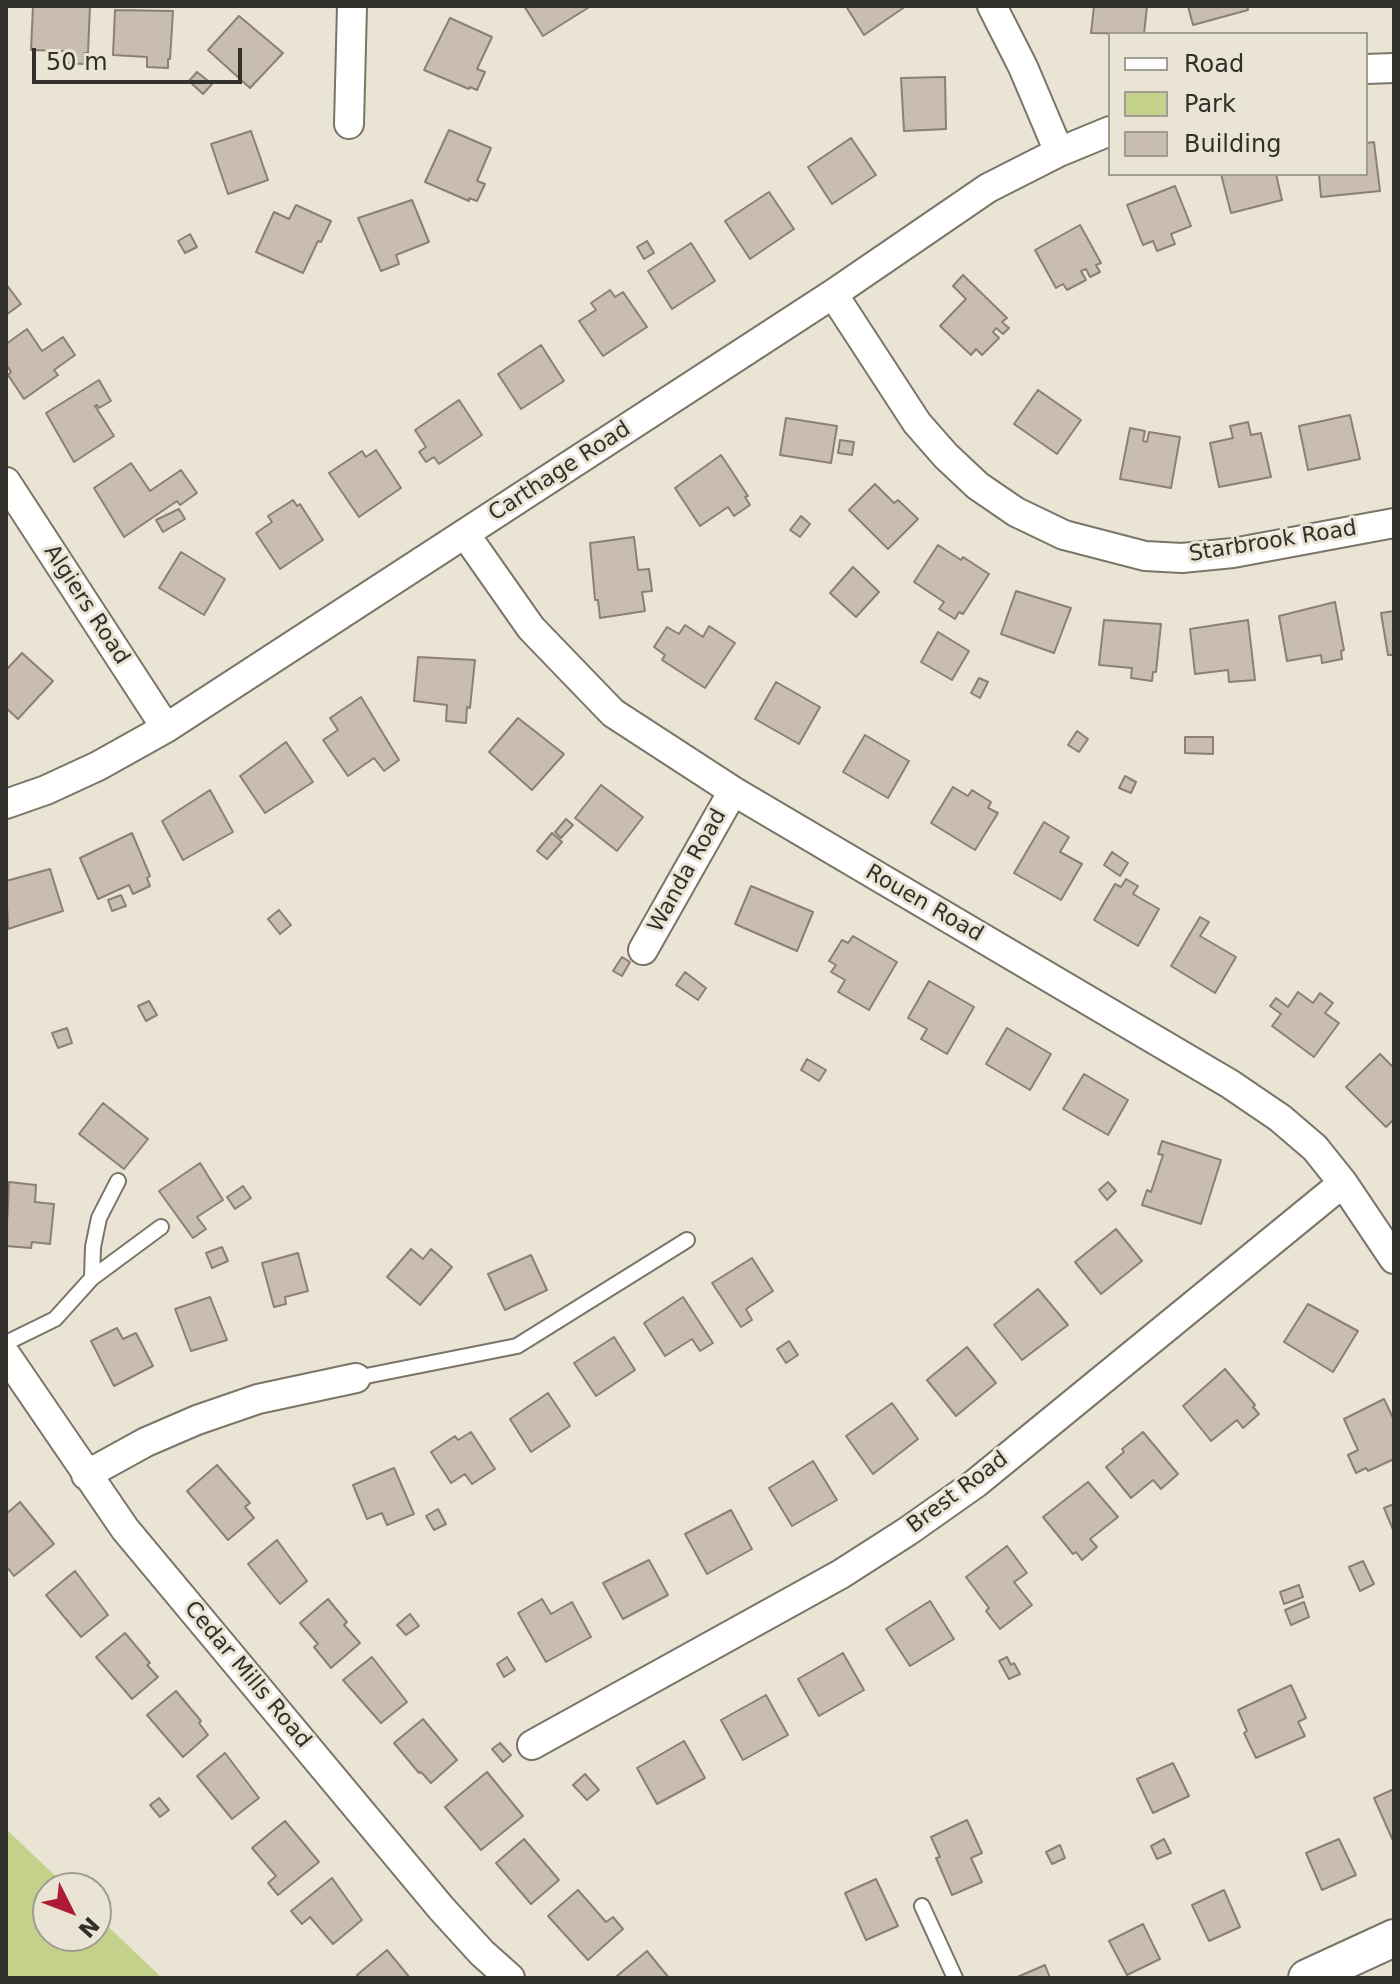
<!DOCTYPE html>
<style>
body{margin:0}
#map{position:relative;width:1400px;height:1984px;overflow:hidden;background:#e9e4d4;font-family:"DejaVu Sans",sans-serif}
canvas{display:block}
.frame{position:absolute;inset:0;border:8px solid #32302a;pointer-events:none}
.legend{position:absolute;left:1108px;top:32px;width:260px;height:144px;box-sizing:border-box;background:#e9e4d4;border:2px solid #a09c90;margin:0;padding:10px 14px;list-style:none;font-size:24px;color:#32302a}
.legend li{display:flex;align-items:center;gap:16px;height:40px}
.legend b{width:40px;border:2px solid #a09c90}
.north{position:absolute;left:32px;top:1872px;width:80px;height:80px;box-sizing:border-box;background:#e9e4d4;border:2px solid #a09c90;border-radius:50%;rotate:132deg;font-size:22px;font-weight:700;line-height:32px;text-align:center;color:#32302a}
.north::after{content:'';display:block;margin:auto;width:28px;height:36px;background:#af1b37;clip-path:polygon(50% 0,100% 100%,50% 72%,0 100%)}
.scale{position:absolute;left:32px;top:48px;width:210px;height:36px;box-sizing:border-box;border:4px solid #32302a;border-top:0;padding-left:10px;font-size:24px;line-height:28px;white-space:nowrap;color:#32302a;-webkit-text-stroke:6px #e9e4d4;paint-order:stroke}
</style>
<div id="map">
<canvas width="1400" height="1984"></canvas>
<div class="frame"></div>
<ul class="legend">
<li><b style="height:10px;background:#fff"></b>Road</li>
<li><b style="height:22px;background:#c3d18b"></b>Park</li>
<li><b style="height:22px;background:#c9bcb1"></b>Building</li>
</ul>
<div class="north">N</div>
<div class="scale">50 m</div>
</div>
<script>
const g = document.querySelector('canvas').getContext('2d');
g.lineJoin = 'round';
function fillPath(path, color) { g.fillStyle = color; g.fill(path, 'evenodd'); }
const toPath = rows => new Path2D(rows.map(r => 'M' + r).join(''));
function stroke(path, color, width, dash) { g.strokeStyle = color; g.lineWidth = width; g.lineCap = dash ? 'butt' : 'round'; g.setLineDash(dash || []); g.stroke(path); }
function write(font, color, halo, rows, align = 'center') {
  g.font = font + ' "DejaVu Sans",sans-serif'; g.lineWidth = 6; g.setLineDash([]); g.textBaseline = 'middle'; g.strokeStyle = halo; g.fillStyle = color; for (const [text, x, y, turn = 0] of rows) {
    g.save(); g.translate(x, y); g.rotate((+turn || 0) * Math.PI / 180); g.textAlign = isNaN(turn) ? turn : align; if (halo) g.strokeText(text, 0, 0); g.fillText(text, 0, 0); g.restore();
  }
}
fillPath(toPath([
 [6,1829,68,1888,48,1888,48,1936,96,1936,96,1915,162,1978,6,1978]
]), '#c3d18b');
const building = toPath([
 [33,6,90,6,88,53,84,53,84,64,64,63,64,51,31,50,33,6],
 [524,6,591,6,543,36,524,6],
 [846,6,906,6,864,35,846,6],
 [1094,6,1147,6,1144,34,1091,33,1094,6],
 [1188,6,1247,6,1248,10,1193,25,1188,6],
 [115,10,173,11,170,59,168,59,168,68,147,67,147,57,113,55,115,10],
 [239,16,283,53,250,88,208,50,239,16],
 [450,18,492,37,477,69,485,72,477,90,470,87,469,89,424,70,450,18],
 [197,72,212,84,203,94,189,81,197,72],
 [945,77,946,129,904,131,901,78,945,77],
 [449,130,491,148,477,181,485,184,477,201,469,198,469,201,425,182,449,130],
 [251,131,268,180,228,194,211,144,251,131],
 [851,138,876,175,832,204,808,167,851,138],
 [1374,142,1380,191,1321,197,1319,174,1366,174,1366,143,1374,142],
 [1221,174,1276,174,1282,200,1231,213,1221,174],
 [1175,186,1191,226,1171,234,1175,244,1157,251,1153,241,1143,245,1127,205,1175,186],
 [769,192,794,229,750,259,725,221,769,192],
 [412,200,429,242,396,255,399,264,381,271,358,218,412,200],
 [296,205,331,221,321,242,318,241,303,273,256,252,274,212,289,219,296,205],
 [1080,225,1101,263,1096,265,1100,272,1090,277,1086,269,1081,271,1086,280,1067,290,1063,284,1056,288,1035,250,1080,225],
 [190,234,197,247,185,253,178,241,190,234],
 [647,241,654,253,644,259,637,247,647,241],
 [691,243,715,281,672,309,648,271,691,243],
 [963,275,1007,318,1002,322,1009,328,1003,334,996,328,993,332,999,338,982,355,976,349,971,355,940,326,966,299,953,286,963,275],
 [6,284,21,304,6,315,6,284],
 [610,290,615,297,623,292,647,327,603,356,579,321,596,310,591,303,610,290],
 [27,329,42,351,63,337,75,355,54,370,58,375,24,399,8,375,11,372,6,364,6,344,27,329],
 [541,345,564,381,521,409,498,374,541,345],
 [99,380,111,401,99,408,97,405,95,406,114,436,74,462,46,413,99,380],
 [1038,390,1081,420,1057,454,1014,424,1038,390],
 [459,400,482,435,439,464,434,457,426,462,419,452,426,447,415,430,459,400],
 [1350,415,1360,459,1308,470,1299,426,1350,415],
 [786,418,837,426,831,463,780,455,786,418],
 [1248,422,1251,435,1261,433,1271,477,1219,487,1210,443,1233,438,1230,426,1248,422],
 [1130,428,1145,431,1143,441,1147,442,1149,432,1180,437,1171,488,1120,479,1130,428],
 [840,440,854,442,852,455,838,453,840,440],
 [376,450,401,488,359,517,329,473,362,451,366,457,376,450],
 [721,455,748,496,745,497,750,505,734,516,728,507,700,526,675,488,721,455],
 [131,463,150,491,181,470,197,493,180,505,177,501,124,537,94,488,131,463],
 [875,484,894,503,898,500,918,519,888,549,849,510,875,484],
 [293,500,297,506,300,504,323,540,280,569,256,533,272,522,268,516,293,500],
 [179,509,185,519,163,532,156,520,179,509],
 [801,516,810,524,800,537,790,530,801,516],
 [634,537,638,570,649,569,652,591,642,592,645,611,600,618,598,600,595,600,590,543,634,537],
 [938,545,961,560,963,557,989,574,963,614,959,612,955,619,939,609,944,602,914,582,938,545],
 [181,552,225,579,204,615,159,588,181,552],
 [853,567,879,592,856,617,830,593,853,567],
 [1016,591,1071,608,1054,653,1001,634,1016,591],
 [1335,602,1344,650,1341,651,1342,659,1322,663,1321,655,1287,661,1279,616,1335,602],
 [1394,611,1394,655,1388,655,1381,613,1394,611],
 [1104,620,1161,624,1156,672,1153,672,1152,681,1131,678,1132,668,1099,665,1104,620],
 [1248,620,1255,680,1229,682,1228,670,1195,674,1190,629,1248,620],
 [685,625,703,637,709,626,735,643,705,688,662,660,665,655,654,647,667,627,679,634,685,625],
 [938,632,969,651,952,680,921,662,938,632],
 [22,653,53,681,18,719,6,708,6,670,22,653],
 [418,657,475,660,470,708,467,707,466,723,446,721,447,705,414,701,418,657],
 [979,678,988,682,980,698,971,693,979,678],
 [776,682,820,707,799,744,755,719,776,682],
 [361,697,399,760,384,771,374,758,348,776,323,740,338,730,330,718,361,697],
 [518,718,564,754,532,790,489,752,518,718],
 [1077,731,1088,739,1079,752,1068,745,1077,731],
 [865,735,909,761,888,798,843,772,865,735],
 [1185,737,1213,737,1213,754,1185,753,1185,737],
 [286,742,313,782,265,813,240,776,286,742],
 [1125,776,1136,782,1131,793,1119,788,1125,776],
 [601,785,643,817,617,851,575,818,601,785],
 [953,787,968,796,972,790,991,802,988,808,998,813,975,850,931,823,953,787],
 [210,790,233,832,183,860,162,821,210,790],
 [566,819,573,825,561,838,555,832,566,819],
 [1044,822,1069,837,1060,852,1082,864,1061,900,1014,873,1044,822],
 [132,833,150,876,147,878,150,886,133,894,129,885,98,899,80,858,132,833],
 [552,833,562,842,547,859,537,851,552,833],
 [1112,852,1128,863,1120,876,1104,865,1112,852],
 [50,869,63,911,8,929,6,881,50,869],
 [1126,879,1138,886,1133,894,1159,909,1138,946,1094,920,1115,884,1121,887,1126,879],
 [751,886,813,912,797,951,735,924,751,886],
 [121,895,126,906,112,911,108,900,121,895],
 [279,910,291,925,280,934,268,919,279,910],
 [1200,917,1209,922,1200,936,1236,957,1215,993,1171,966,1200,917],
 [853,936,897,962,869,1010,838,992,845,980,831,972,836,965,829,961,842,940,848,943,853,936],
 [622,957,630,962,622,976,613,971,622,957],
 [685,972,706,988,698,1000,676,985,685,972],
 [929,981,974,1007,947,1054,921,1039,927,1029,908,1018,929,981],
 [1298,992,1313,1003,1320,993,1333,1003,1325,1013,1339,1023,1314,1057,1272,1026,1281,1014,1270,1006,1276,998,1288,1007,1298,992],
 [149,1001,157,1015,146,1021,138,1006,149,1001],
 [67,1028,72,1043,58,1048,52,1033,67,1028],
 [1007,1028,1051,1054,1030,1090,986,1064,1007,1028],
 [1380,1054,1394,1068,1394,1119,1386,1127,1346,1087,1380,1054],
 [807,1059,826,1070,819,1081,801,1070,807,1059],
 [1084,1074,1128,1100,1108,1135,1063,1109,1084,1074],
 [103,1103,148,1139,124,1169,79,1134,103,1103],
 [1162,1141,1221,1160,1201,1224,1142,1205,1147,1190,1151,1192,1163,1155,1158,1154,1162,1141],
 [200,1163,223,1200,197,1217,206,1229,193,1238,159,1191,200,1163],
 [9,1182,36,1185,35,1202,54,1204,50,1244,32,1242,31,1248,6,1246,9,1182],
 [1108,1182,1116,1191,1107,1200,1099,1190,1108,1182],
 [243,1186,251,1198,235,1209,227,1197,243,1186],
 [1116,1229,1142,1261,1101,1294,1075,1262,1116,1229],
 [222,1247,228,1261,212,1268,206,1253,222,1247],
 [411,1249,423,1259,431,1249,452,1267,420,1305,387,1277,411,1249],
 [298,1253,308,1291,285,1297,286,1304,274,1307,262,1263,298,1253],
 [531,1255,547,1290,505,1310,488,1274,531,1255],
 [752,1258,773,1291,746,1309,752,1320,741,1327,712,1283,752,1258],
 [1038,1289,1068,1325,1022,1360,994,1325,1038,1289],
 [210,1297,227,1340,191,1351,175,1309,210,1297],
 [683,1297,713,1343,700,1351,692,1339,665,1356,644,1323,683,1297],
 [1308,1304,1358,1331,1333,1372,1284,1342,1308,1304],
 [117,1328,123,1339,136,1333,153,1366,114,1386,91,1341,117,1328],
 [614,1337,635,1370,596,1396,574,1363,614,1337],
 [789,1341,798,1355,786,1363,777,1349,789,1341],
 [967,1347,996,1383,956,1416,927,1380,967,1347],
 [1225,1369,1255,1405,1253,1407,1259,1414,1243,1428,1237,1420,1211,1441,1183,1406,1225,1369],
 [548,1393,570,1426,531,1452,510,1419,548,1393],
 [1384,1399,1394,1420,1394,1459,1368,1471,1366,1468,1356,1473,1348,1455,1358,1450,1344,1419,1384,1399],
 [892,1403,918,1439,873,1474,846,1436,892,1403],
 [471,1432,495,1469,472,1484,465,1474,451,1483,431,1452,455,1436,458,1440,471,1432],
 [1143,1432,1178,1474,1161,1489,1153,1480,1131,1498,1106,1467,1124,1452,1122,1449,1143,1432],
 [813,1461,837,1500,792,1526,769,1488,813,1461],
 [217,1465,250,1503,245,1507,254,1518,228,1540,187,1491,217,1465],
 [394,1468,414,1514,387,1525,382,1513,367,1519,353,1485,394,1468],
 [1088,1482,1118,1517,1090,1539,1097,1547,1082,1560,1076,1552,1073,1554,1043,1517,1088,1482],
 [20,1502,54,1544,14,1576,6,1566,6,1514,20,1502],
 [1394,1504,1394,1532,1384,1508,1394,1504],
 [438,1509,446,1524,434,1530,426,1516,438,1509],
 [731,1510,752,1549,707,1574,685,1534,731,1510],
 [277,1540,307,1581,280,1604,248,1564,277,1540],
 [1007,1546,1027,1573,1014,1582,1032,1605,1000,1629,986,1611,989,1608,966,1577,1007,1546],
 [649,1560,668,1595,623,1619,603,1583,649,1560],
 [1363,1561,1374,1584,1360,1591,1349,1567,1363,1561],
 [75,1571,108,1615,81,1637,46,1595,75,1571],
 [1299,1585,1303,1597,1284,1604,1280,1592,1299,1585],
 [328,1599,347,1622,344,1625,360,1643,331,1668,314,1647,318,1644,300,1623,328,1599],
 [542,1599,551,1614,572,1602,591,1637,546,1662,518,1613,542,1599],
 [930,1601,954,1639,910,1666,886,1629,930,1601],
 [1304,1602,1309,1617,1291,1625,1285,1610,1304,1602],
 [410,1614,419,1626,406,1635,397,1625,410,1614],
 [125,1633,150,1663,147,1665,158,1677,132,1699,96,1657,125,1633],
 [843,1653,864,1690,819,1716,798,1679,843,1653],
 [372,1657,407,1702,381,1723,343,1680,372,1657],
 [507,1657,515,1670,504,1677,497,1664,507,1657],
 [1007,1657,1011,1665,1014,1663,1020,1674,1009,1679,999,1661,1007,1657],
 [1291,1685,1306,1718,1298,1722,1305,1736,1256,1758,1244,1733,1247,1731,1238,1710,1291,1685],
 [176,1691,201,1721,199,1723,208,1735,183,1757,147,1715,176,1691],
 [766,1695,788,1735,743,1760,721,1720,766,1695],
 [423,1719,457,1760,431,1783,421,1772,419,1773,394,1743,423,1719],
 [684,1741,705,1778,657,1804,637,1768,684,1741],
 [500,1743,511,1755,503,1762,492,1749,500,1743],
 [225,1753,259,1798,232,1819,197,1776,225,1753],
 [1173,1763,1189,1796,1153,1813,1137,1779,1173,1763],
 [487,1772,523,1816,481,1850,445,1807,487,1772],
 [585,1774,599,1790,587,1800,573,1785,585,1774],
 [1394,1789,1394,1843,1374,1798,1394,1789],
 [159,1798,169,1810,160,1817,150,1805,159,1798],
 [967,1820,982,1853,971,1858,982,1882,952,1895,936,1858,940,1857,931,1837,967,1820],
 [285,1821,319,1862,278,1895,268,1883,276,1876,252,1848,285,1821],
 [524,1839,559,1880,531,1904,496,1863,524,1839],
 [1164,1839,1171,1853,1157,1859,1151,1846,1164,1839],
 [1339,1839,1356,1875,1322,1890,1306,1853,1339,1839],
 [1060,1845,1065,1858,1052,1864,1046,1852,1060,1845],
 [332,1878,362,1920,333,1944,310,1917,302,1924,291,1911,332,1878],
 [876,1879,898,1926,866,1940,845,1893,876,1879],
 [578,1890,606,1922,613,1917,623,1929,588,1960,548,1916,578,1890],
 [1224,1890,1240,1927,1209,1941,1192,1905,1224,1890],
 [1143,1924,1160,1959,1127,1975,1109,1941,1143,1924],
 [387,1950,410,1978,360,1978,357,1975,387,1950],
 [647,1951,669,1978,618,1978,617,1976,647,1951],
 [1045,1965,1050,1978,1015,1978,1045,1965]
]);
fillPath(building, '#c9bcb1');
stroke(building, '#8c7f75', 2);
const service = toPath([
 [92,1278,161,1227],
 [6,1343,55,1319,92,1278,93,1247,99,1218,118,1181],
 [356,1378,517,1346,687,1240],
 [922,1906,955,1978]
]);
const minor = toPath([
 [992,6,1023,67,1059,152],
 [1366,69,1394,68],
 [349,124,352,6],
 [833,294,917,423,946,456,978,486,1016,512,1064,535,1145,556,1182,558,1233,553,1394,523],
 [6,482,166,728],
 [465,534,531,628,613,713,733,791,1230,1084,1280,1118,1315,1148,1343,1183,1394,1259],
 [6,804,46,790,98,766,166,728,833,294,988,188,1059,152,1110,131],
 [643,950,733,791],
 [6,1355,125,1529,441,1908,482,1953,510,1978],
 [86,1475,146,1442,197,1420,258,1399,356,1378],
 [532,1745,841,1574,908,1531,976,1483,1343,1183]
]);
const tertiary = toPath([
 [1307,1978,1394,1938]
]);
stroke(service, '#7a7567', 18);
stroke(minor, '#7a7567', 32);
stroke(tertiary, '#7a7567', 40);
stroke(service, '#fff', 14);
stroke(minor, '#fff', 28);
stroke(tertiary, '#fff', 36);
write('22px', '#32302a', '#e9e4d4', [
 ["Carthage Road",560,472,-33],
 ["Starbrook Road",1273,542,-9],
 ["Algiers Road",86,605,57],
 ["Wanda Road",688,871,-61],
 ["Rouen Road",924,904,30],
 ["Brest Road",958,1493,-37],
 ["Cedar Mills Road",247,1675,50]
]);
</script>
